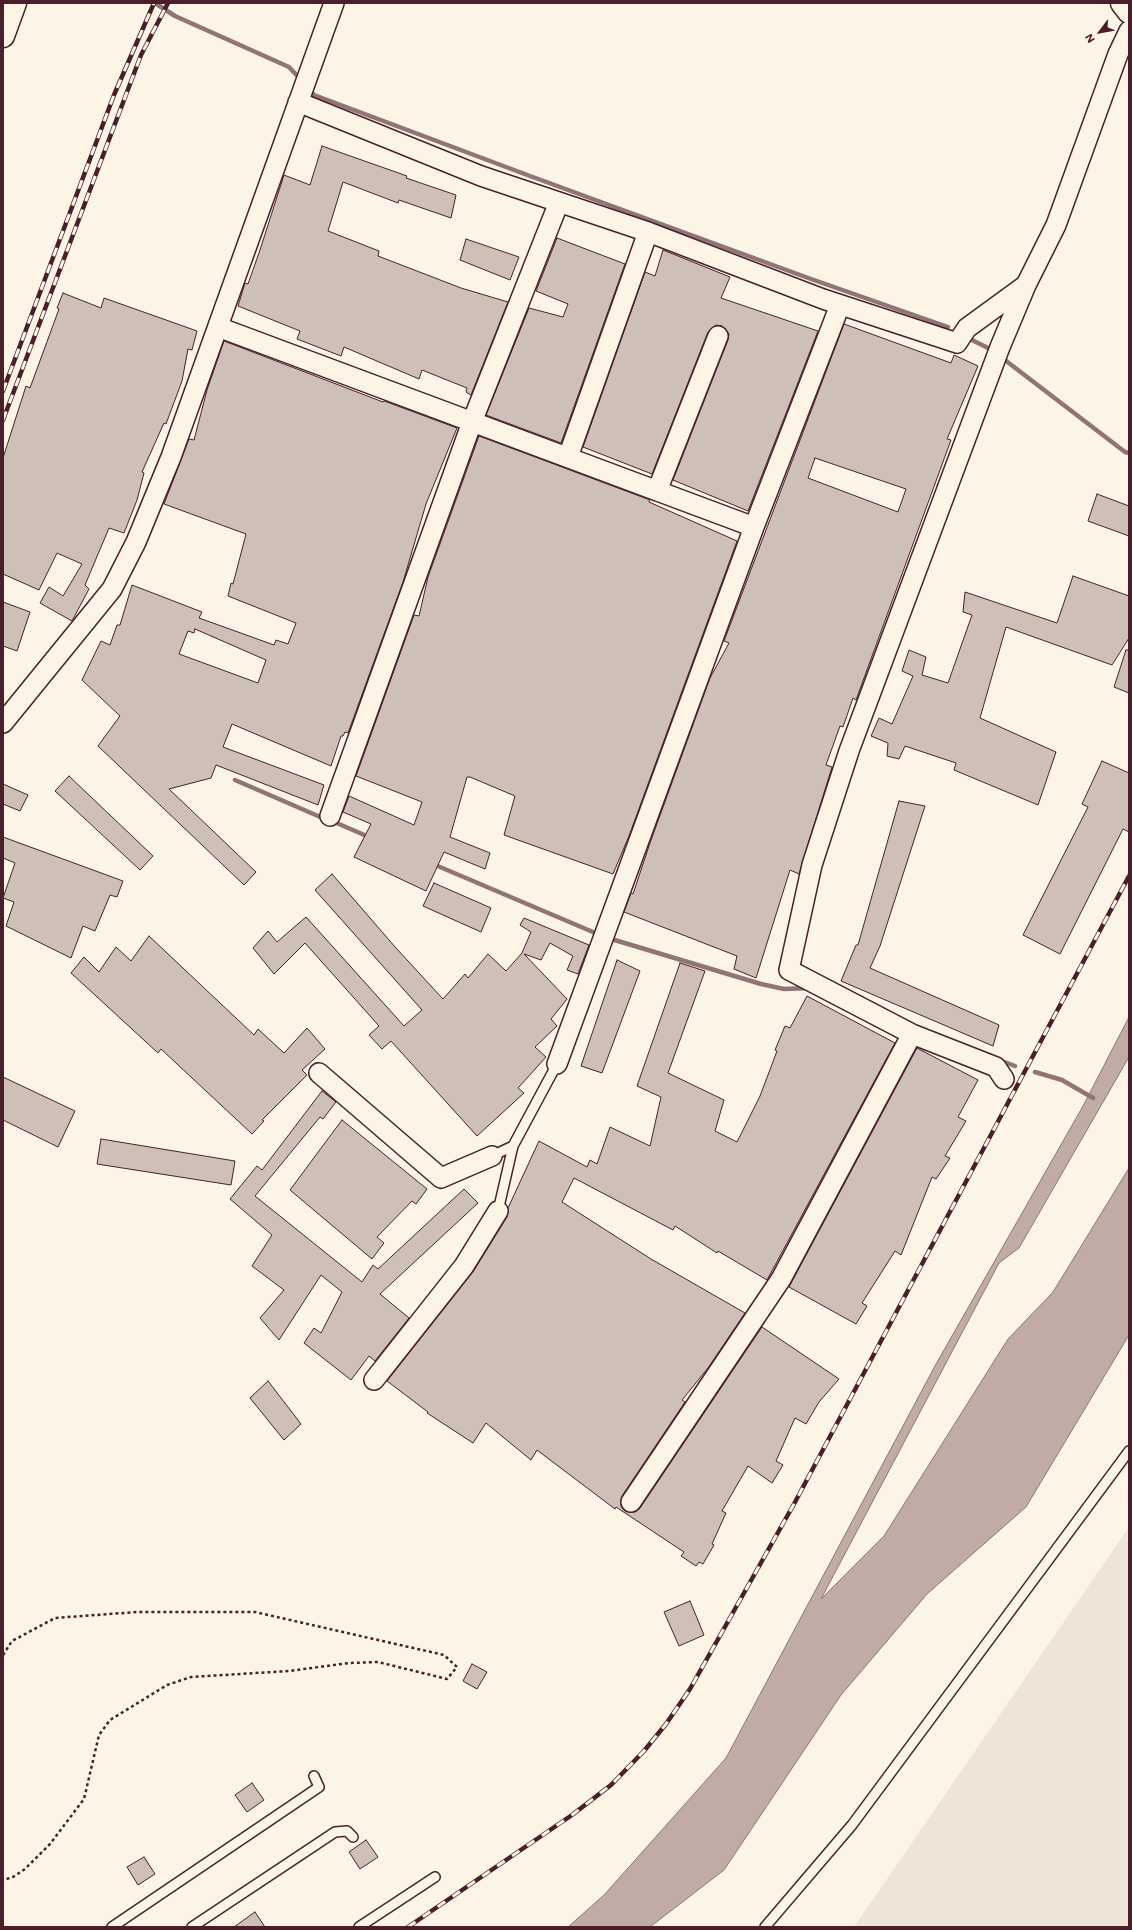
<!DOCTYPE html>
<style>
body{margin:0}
#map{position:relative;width:1132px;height:1930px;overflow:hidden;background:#fcf5e5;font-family:Mali,sans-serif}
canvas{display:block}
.frame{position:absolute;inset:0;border:4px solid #4a1f2b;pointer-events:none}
.north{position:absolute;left:1080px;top:12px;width:40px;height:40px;-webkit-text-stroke:3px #fcf5e5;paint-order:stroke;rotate:238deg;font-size:11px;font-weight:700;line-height:16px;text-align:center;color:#4a1f2b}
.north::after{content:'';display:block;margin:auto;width:14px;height:18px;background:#4a1f2b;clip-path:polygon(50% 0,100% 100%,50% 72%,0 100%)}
</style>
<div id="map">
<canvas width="1132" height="1930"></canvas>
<div class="frame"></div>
<div class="north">N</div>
</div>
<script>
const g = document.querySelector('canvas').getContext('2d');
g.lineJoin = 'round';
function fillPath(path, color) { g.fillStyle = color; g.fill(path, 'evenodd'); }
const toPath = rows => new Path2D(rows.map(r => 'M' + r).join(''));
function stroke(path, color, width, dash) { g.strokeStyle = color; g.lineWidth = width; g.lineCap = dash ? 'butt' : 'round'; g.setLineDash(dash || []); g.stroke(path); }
fillPath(toPath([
 [1129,1527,1129,1927,854,1927]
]), '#eee5d7');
const water = toPath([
 [1129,1017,1129,1057,1019,1248,999,1263,821,1599,884,1536,1008,1339,1053,1292,1129,1168,1129,1335,1026,1507,927,1594,841,1695,724,1870,650,1927,568,1927,604,1895,726,1758,936,1364,1083,1106,1129,1017]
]);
fillPath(water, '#c0aca5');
stroke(water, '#917474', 1);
stroke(toPath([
 [155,3,175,16,289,67,302,81],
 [308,88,314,95,530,176,811,279,948,327],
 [970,339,994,351],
 [1001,357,1125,452,1129,453],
 [235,780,325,819],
 [332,821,369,837],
 [433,864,600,935],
 [608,938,761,984,784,989,810,988],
 [999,1060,1015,1066],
 [1035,1072,1062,1080,1093,1098]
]), '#917474', 4.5);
const building = toPath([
 [322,146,407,176,406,178,456,195,451,218,399,200,398,203,343,182,328,231,379,251,378,256,461,288,508,302,471,395,466,392,467,388,422,370,419,379,344,347,341,356,297,339,300,331,238,306,245,283,248,284,260,250,284,175,310,185,322,146],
 [557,238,625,264,561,443,486,415,529,308,563,317,568,304,536,291,557,238],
 [466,239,519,257,510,280,460,260,466,239],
 [663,250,730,277,721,298,818,331,748,511,673,480,728,340,729,334,722,326,716,325,708,332,652,474,583,447,645,272,655,276,663,250],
 [63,293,101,308,104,298,197,331,192,350,188,349,182,381,166,424,164,423,142,472,144,473,137,500,124,533,109,528,85,585,89,589,72,621,40,603,49,587,63,596,82,564,57,553,39,590,3,574,3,458,26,386,30,388,59,309,57,308,63,293],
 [844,324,951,363,954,355,978,366,947,439,951,440,856,700,853,698,843,727,840,726,826,765,832,767,799,874,790,870,756,978,734,969,737,956,624,912,631,893,633,894,650,843,710,678,729,643,724,641,844,324],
 [815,458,906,489,898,512,808,478,815,458],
 [224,341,383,402,384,401,457,428,426,504,403,582,348,733,345,732,343,736,341,736,331,766,232,724,223,747,324,785,318,805,216,765,211,778,169,789,256,872,244,885,98,746,120,716,82,680,101,641,110,645,117,625,120,625,132,585,202,612,199,618,274,645,276,640,288,644,296,623,228,596,231,583,233,584,246,534,164,504,189,439,194,440,207,390,224,341],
 [195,629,266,660,258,683,179,654,188,631,194,633,195,629],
 [479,436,650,500,649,502,737,541,629,836,613,874,504,835,515,796,470,777,467,777,450,837,490,853,485,869,444,852,426,891,354,857,371,824,343,812,349,796,414,825,422,802,356,776,414,615,419,616,428,577,479,436],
 [1097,494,1129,506,1129,536,1088,521,1097,494],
 [1073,576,1129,596,1129,638,1112,665,1006,627,980,718,1056,752,1038,805,954,770,956,763,905,746,899,759,887,756,888,743,871,736,879,718,892,724,913,676,902,671,909,650,926,657,922,675,948,683,972,615,963,612,965,592,1057,623,1073,576],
 [3,602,30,612,17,651,3,646,3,602],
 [1126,650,1129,650,1129,693,1114,687,1126,650],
 [1102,761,1129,773,1129,832,1123,829,1060,954,1023,935,1088,807,1082,804,1102,761],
 [69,776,153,856,140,870,55,791,69,776],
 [3,784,28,795,20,811,3,804,3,784],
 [899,801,925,806,880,946,870,968,999,1025,993,1046,841,981,856,945,858,945,899,801],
 [3,837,123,881,117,897,110,895,95,931,83,926,71,958,6,926,14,902,3,898,15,863,3,858,3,837],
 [332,874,396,948,443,999,465,974,468,978,488,954,506,971,522,953,531,932,520,925,524,918,589,945,578,974,567,970,573,956,550,943,541,960,524,954,567,999,551,1019,557,1026,535,1047,546,1057,518,1088,524,1093,477,1136,391,1041,382,1049,369,1035,379,1026,305,943,274,974,253,948,268,931,277,942,306,917,404,1026,422,1010,315,890,332,874],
 [434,883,491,908,481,932,423,906,434,883],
 [149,936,254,1035,258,1029,284,1053,307,1028,325,1049,302,1070,307,1075,262,1120,264,1121,252,1134,161,1049,158,1053,71,973,84,957,99,972,116,947,131,961,149,936],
 [617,960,640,971,602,1073,581,1066,617,960],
 [680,963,705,971,668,1073,724,1100,715,1131,737,1142,760,1096,777,1051,775,1050,785,1026,790,1028,807,996,895,1043,767,1280,718,1251,717,1253,675,1226,673,1230,574,1178,562,1202,651,1259,745,1313,708,1368,682,1400,685,1402,622,1496,621,1506,625,1511,635,1512,640,1508,762,1327,839,1379,819,1402,806,1424,795,1418,776,1461,783,1465,772,1483,748,1466,722,1511,726,1513,712,1544,714,1545,703,1564,699,1562,696,1566,681,1556,684,1552,616,1507,615,1509,537,1450,531,1460,486,1423,473,1443,427,1413,428,1412,387,1381,473,1272,507,1217,508,1208,539,1141,587,1167,590,1160,597,1164,610,1127,650,1146,661,1097,637,1086,680,963],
 [917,1048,978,1080,958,1117,966,1121,945,1156,950,1158,936,1179,932,1177,901,1255,895,1251,862,1303,867,1306,856,1324,789,1287,917,1048],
 [3,1077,75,1111,58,1147,3,1120,3,1077],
 [322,1091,336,1102,323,1119,320,1117,255,1196,362,1282,373,1265,378,1269,464,1189,478,1203,380,1294,409,1318,375,1361,369,1356,351,1380,304,1343,314,1328,321,1333,342,1292,321,1275,279,1340,260,1318,284,1290,252,1266,272,1235,230,1199,257,1166,262,1170,322,1091],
 [342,1120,427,1189,416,1204,412,1201,377,1237,384,1243,372,1259,290,1190,342,1120],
 [101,1139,235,1161,231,1185,97,1164,101,1139],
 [268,1381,301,1424,284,1440,250,1398,268,1381],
 [690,1601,704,1635,679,1646,664,1612,690,1601],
 [472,1664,487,1672,477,1689,463,1681,472,1664],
 [252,1783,264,1800,247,1812,235,1795,252,1783],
 [366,1840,378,1857,360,1869,349,1852,366,1840],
 [144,1857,155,1874,138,1885,127,1867,144,1857],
 [255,1912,265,1927,234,1927,255,1912]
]);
fillPath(building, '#cfc0b7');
stroke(building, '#4a1f2b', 1);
const service = toPath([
 [492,1156,513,1146],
 [498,1211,513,1146,557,1064],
 [112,1927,319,1787,314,1776],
 [192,1927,335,1832,347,1831,353,1837],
 [359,1927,435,1877],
 [765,1927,852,1825,1129,1451]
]);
const minor = toPath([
 [298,102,481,176,648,232,823,299,957,343,967,328,1026,285],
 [218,327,754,527],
 [568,457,648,232],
 [657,491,718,336],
 [3,723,112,589,136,542,171,457,334,3],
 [330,816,472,422,559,202],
 [557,1064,754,527,840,305],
 [319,1073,441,1178,492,1156],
 [1004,1079,996,1067,912,1034,789,970,812,865,849,751,1000,347,1026,285,1056,225,1118,54,1129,31],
 [374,1380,464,1266,498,1211],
 [631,1502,781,1279,912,1034]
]);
const tertiary = toPath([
 [1122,3,1129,12]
]);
const secondary = toPath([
 [3,36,15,3]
]);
stroke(service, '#4a1f2b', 12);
stroke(minor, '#4a1f2b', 22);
stroke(tertiary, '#4a1f2b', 25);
stroke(secondary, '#4a1f2b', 25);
stroke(toPath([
 [3,1655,12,1641,55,1618,137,1612,255,1612,444,1655,457,1667,447,1679,378,1662,349,1663,289,1671,191,1677,167,1685,110,1720,99,1735,84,1799,50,1844,25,1869,13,1877,3,1880]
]), '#4a1f2b', 2.5, [3, 3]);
stroke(service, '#fcf5e5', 9);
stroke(minor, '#fcf5e5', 19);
stroke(tertiary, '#fcf5e5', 22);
stroke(secondary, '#fcf5e5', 22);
const rail = toPath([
 [3,391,114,95,154,3],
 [3,420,141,55,168,3],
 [408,1927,572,1815,611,1785,644,1751,666,1724,690,1689,794,1504,1129,876]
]);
stroke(rail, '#4a1f2b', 4.5);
stroke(rail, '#fcf5e5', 3, [9]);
</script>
